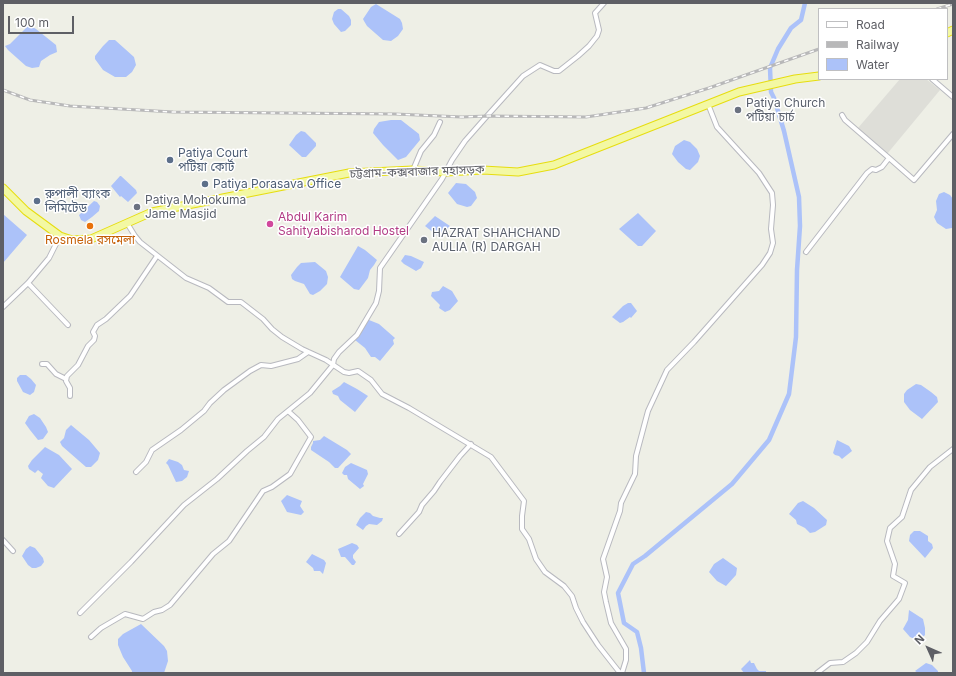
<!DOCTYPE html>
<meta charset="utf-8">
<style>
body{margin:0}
#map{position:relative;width:956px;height:676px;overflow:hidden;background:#eeefe6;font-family:Inter,sans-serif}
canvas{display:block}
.frame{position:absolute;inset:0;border:4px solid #5e5f65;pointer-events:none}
.legend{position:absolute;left:818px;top:8px;width:130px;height:72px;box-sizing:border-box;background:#fff;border:1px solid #bfbfc1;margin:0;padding:5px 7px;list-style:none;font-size:12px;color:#5e5f65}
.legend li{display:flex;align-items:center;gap:8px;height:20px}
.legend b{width:20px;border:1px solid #bfbfc1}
.north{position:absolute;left:908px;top:628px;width:40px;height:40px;-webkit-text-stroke:3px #fff;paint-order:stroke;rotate:315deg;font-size:11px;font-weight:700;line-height:16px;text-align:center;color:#5e5f65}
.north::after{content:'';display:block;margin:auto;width:14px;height:18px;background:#5e5f65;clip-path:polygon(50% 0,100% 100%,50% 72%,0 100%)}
.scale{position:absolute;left:8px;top:16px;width:66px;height:18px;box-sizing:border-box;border:2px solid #5e5f65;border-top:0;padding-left:5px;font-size:12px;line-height:14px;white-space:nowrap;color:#5e5f65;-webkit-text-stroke:3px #fff;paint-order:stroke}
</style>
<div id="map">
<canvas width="956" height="676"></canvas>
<div class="frame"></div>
<ul class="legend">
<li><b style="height:5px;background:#fff"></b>Road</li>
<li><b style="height:5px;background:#b8b8b9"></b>Railway</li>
<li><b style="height:11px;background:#acc2f9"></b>Water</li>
</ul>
<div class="north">N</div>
<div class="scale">100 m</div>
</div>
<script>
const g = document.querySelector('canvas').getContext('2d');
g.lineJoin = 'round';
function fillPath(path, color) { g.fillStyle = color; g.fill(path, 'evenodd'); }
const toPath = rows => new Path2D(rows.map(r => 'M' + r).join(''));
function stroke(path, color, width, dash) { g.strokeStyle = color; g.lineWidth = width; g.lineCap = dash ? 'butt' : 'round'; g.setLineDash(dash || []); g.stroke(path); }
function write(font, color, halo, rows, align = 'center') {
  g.font = font + ' Inter,"Noto Sans Bengali",sans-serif'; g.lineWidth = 3; g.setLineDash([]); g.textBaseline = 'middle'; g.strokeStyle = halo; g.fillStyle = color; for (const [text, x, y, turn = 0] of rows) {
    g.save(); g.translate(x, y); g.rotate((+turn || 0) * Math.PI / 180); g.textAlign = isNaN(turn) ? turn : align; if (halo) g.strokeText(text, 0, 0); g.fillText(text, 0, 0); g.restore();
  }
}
fillPath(toPath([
 [900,79,926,79,940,90,887,154,858,128]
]), '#deded8');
fillPath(toPath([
 [376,4,400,19,402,23,403,29,398,36,391,41,383,40,367,26,364,21,363,19,371,7],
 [338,9,341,9,349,16,351,20,351,25,345,31,341,32,334,24,332,19,334,12],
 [29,25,36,29,56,45,57,52,50,55,41,61,39,67,32,68,26,66,8,50,5,46,10,44],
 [109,40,115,40,134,57,136,65,132,72,126,77,115,77,103,70,95,59,95,56,103,46],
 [391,120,401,120,419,134,420,140,406,157,398,160,383,145,373,133,374,129,379,122],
 [301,131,305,132,316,143,316,146,306,157,302,157,289,145,296,135],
 [684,140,690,142,697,149,700,156,698,162,690,170,686,169,678,162,672,154,675,146],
 [120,176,121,176,136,190,137,193,128,202,121,196,120,197,111,186],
 [456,183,466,184,475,192,477,198,471,206,467,207,457,204,448,193],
 [944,192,950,195,953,199,952,228,946,229,937,223,934,217,937,210,936,201,939,194],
 [94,201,97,202,100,206,99,211,92,217,85,222,81,220,79,215],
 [638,213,656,231,642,246,638,246,619,229],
 [3,214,27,235,3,263],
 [435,216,450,226,440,236,438,236,425,226],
 [358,246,365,250,377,260,374,265,370,270,368,278,359,290,354,289,340,277],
 [405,255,411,256,424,262,421,268,416,271,404,264,401,261],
 [315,262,326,271,328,277,327,284,320,291,313,295,310,294,304,284,295,281,292,279,291,275,297,267,301,263],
 [443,286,452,291,458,301,450,310,445,312,439,308,440,305,431,296,432,292,439,291],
 [628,303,631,303,637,311,631,318,630,317,623,322,620,323,612,317,623,306],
 [368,320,369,320,379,324,395,338,393,340,394,344,380,361,375,357,371,357,365,348,355,340],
 [20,375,26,375,31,379,36,385,34,392,30,395,23,392,17,381,17,378],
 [344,382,357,389,368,396,355,412,340,400,338,396,333,394,332,391,340,386],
 [916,384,921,385,931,392,937,397,938,402,922,419,910,410,904,402,904,394,907,390],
 [34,414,40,418,46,427,48,432,43,439,38,440,30,430,25,423,29,416],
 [71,425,89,440,100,453,98,460,91,467,86,467,62,446,60,442,64,438,66,430],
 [324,436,347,450,351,454,338,468,335,468,329,462,311,450,311,447,313,443,313,441,320,440],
 [837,440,849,446,852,451,842,459,839,456,835,455,833,453],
 [45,447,59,455,72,469,54,488,48,486,41,478,43,474,38,470,35,473,29,469,28,466,32,460],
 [169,459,178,462,182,465,184,470,189,471,187,477,182,481,176,482,168,465,166,463],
 [351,463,367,470,368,474,363,484,364,486,360,489,348,479,347,475,344,475,342,473,345,467],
 [287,495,302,501,300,506,304,512,301,515,287,512,281,501],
 [803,501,814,508,827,520,826,525,815,532,810,533,805,528,797,524,796,520,789,514,798,503],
 [366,512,370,513,373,516,380,518,383,518,382,521,377,525,369,524,366,526,363,530,356,525,360,518],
 [914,531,920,531,928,536,928,541,932,544,933,548,925,558,909,541,910,535],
 [352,543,357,545,359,548,353,555,353,558,356,562,354,565,352,565,345,557,341,557,338,549],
 [30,546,35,548,43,558,44,562,41,566,36,568,32,568,28,565,22,556,26,549],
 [312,554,324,560,326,563,323,574,320,571,314,571,313,568,306,562],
 [723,558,737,568,736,575,726,586,717,581,709,572,714,564],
 [909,610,923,619,925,628,925,635,919,641,910,637,903,629,908,620],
 [141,624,164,646,167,651,168,661,164,673,132,673,132,671,123,657,118,645,118,639,123,634],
 [750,660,751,663,754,663,757,669,759,671,766,671,766,673,744,673,741,669],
 [926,663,932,665,938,671,938,673,918,673,915,671]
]), '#acc2f9');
stroke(toPath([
 [644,673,641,648,637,632,624,623,618,593,633,564,645,556,732,484,769,440,789,394,796,337,797,270,800,226,799,197,784,131,774,98,771,92,770,68,778,49,791,28,801,20,805,3]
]), '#acc2f9', 4.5);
const minor = toPath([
 [932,79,953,97],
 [889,158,914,180,953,134],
 [413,170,421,151,434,135,440,122],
 [127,223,135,236,140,242,186,278,209,288,228,302,241,302,263,319,272,329,282,337,302,349,326,360,344,372,349,373,358,371,371,380,382,394,409,408,491,457,524,501,522,516,522,529,529,539,536,559,545,572,564,586,572,596,576,608,583,622,598,645,620,673],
 [806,252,867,173,872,169,876,170,882,167,889,158,845,120,842,115],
 [28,283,68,325],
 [3,307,28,283,49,258,60,236],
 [42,364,47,364,56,374,66,379],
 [70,396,70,388,66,381,67,376,78,365,88,346,94,340,95,336,93,332,97,325,106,319,130,296,157,256],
 [136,472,146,462,152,450,181,430,204,411,210,403,224,390,250,371,261,365,271,366,298,359,308,352],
 [399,534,419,512,422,505,434,491,440,482,460,456,471,444],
 [3,540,13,551],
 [80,613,131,562,184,505,217,479,247,451,264,437,278,419,310,393,333,365,334,359,339,352,357,335,376,303,379,291,380,268,442,179,452,160,465,141,487,116,523,76,540,65,554,71,559,71,578,56,589,46,597,36,599,30,595,13,604,3],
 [91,637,101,628,125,614,143,619,154,612,162,610,170,605,213,554,229,541,263,491,272,487,290,474,311,437,298,420,288,411],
 [622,673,626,660,626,649,611,623,606,602,604,592,607,577,603,559,620,511,621,503,635,474,636,456,648,411,667,370,694,342,762,265,770,253,773,243,771,229,773,205,772,193,759,173,717,127,708,104],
 [817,673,830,663,843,662,856,653,867,642,880,621,899,599,905,583,893,576,895,564,887,541,890,528,902,517,911,490,930,467,953,449]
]);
const trunk = toPath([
 [947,33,953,30],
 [3,188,26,211,60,236,72,240,91,239,152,212,349,173,413,170,445,172,483,170,518,172,554,165,739,92,795,79,819,76]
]);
stroke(minor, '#b8b9bf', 6);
stroke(trunk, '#e6dd0f', 9);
stroke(minor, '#fff', 4);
stroke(trunk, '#f3f8a3', 7);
const rail = toPath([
 [937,9,953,4],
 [3,90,30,100,70,106,173,112,395,114,462,117,487,116,586,117,646,108,709,88,819,49]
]);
stroke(rail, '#b8b8b9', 3);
stroke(rail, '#fff', 1.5, [4.5]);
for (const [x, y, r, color] of [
 [738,110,4,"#6b7280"],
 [170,160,4,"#5c6f8a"],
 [205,184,4,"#5c6f8a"],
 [37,201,4,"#5c6f8a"],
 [137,207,4,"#6b7280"],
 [270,224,4,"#d1479c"],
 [90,226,4,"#e8710a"],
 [424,240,4,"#6b7280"]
]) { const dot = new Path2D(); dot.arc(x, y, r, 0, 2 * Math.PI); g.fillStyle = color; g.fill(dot); stroke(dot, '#fff', 1.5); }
write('12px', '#5b616d', '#fff', [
 ["Patiya Church",746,103],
 ["পটিয়া চার্চ",746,117],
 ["Patiya Mohokuma",145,200],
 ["Jame Masjid",145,214],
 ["HAZRAT SHAHCHAND",432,233],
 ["AULIA (R) DARGAH",432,247]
], 'left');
write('12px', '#4e5e75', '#fff', [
 ["Patiya Court",178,153],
 ["পটিয়া কোর্ট",178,167],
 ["Patiya Porasava Office",213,184],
 ["রুপালী ব্যাংক",45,194],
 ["লিমিটেড",45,208]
], 'left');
write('12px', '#5e5f65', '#fff', [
 ["চট্টগ্রাম-কক্সবাজার মহাসড়ক",417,172,-2]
]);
write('12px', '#b23c85', '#fff', [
 ["Abdul Karim",278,217],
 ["Sahityabisharod Hostel",278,231]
], 'left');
write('12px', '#c56008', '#fff', [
 ["Rosmela রসমেলা",90,240]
]);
</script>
